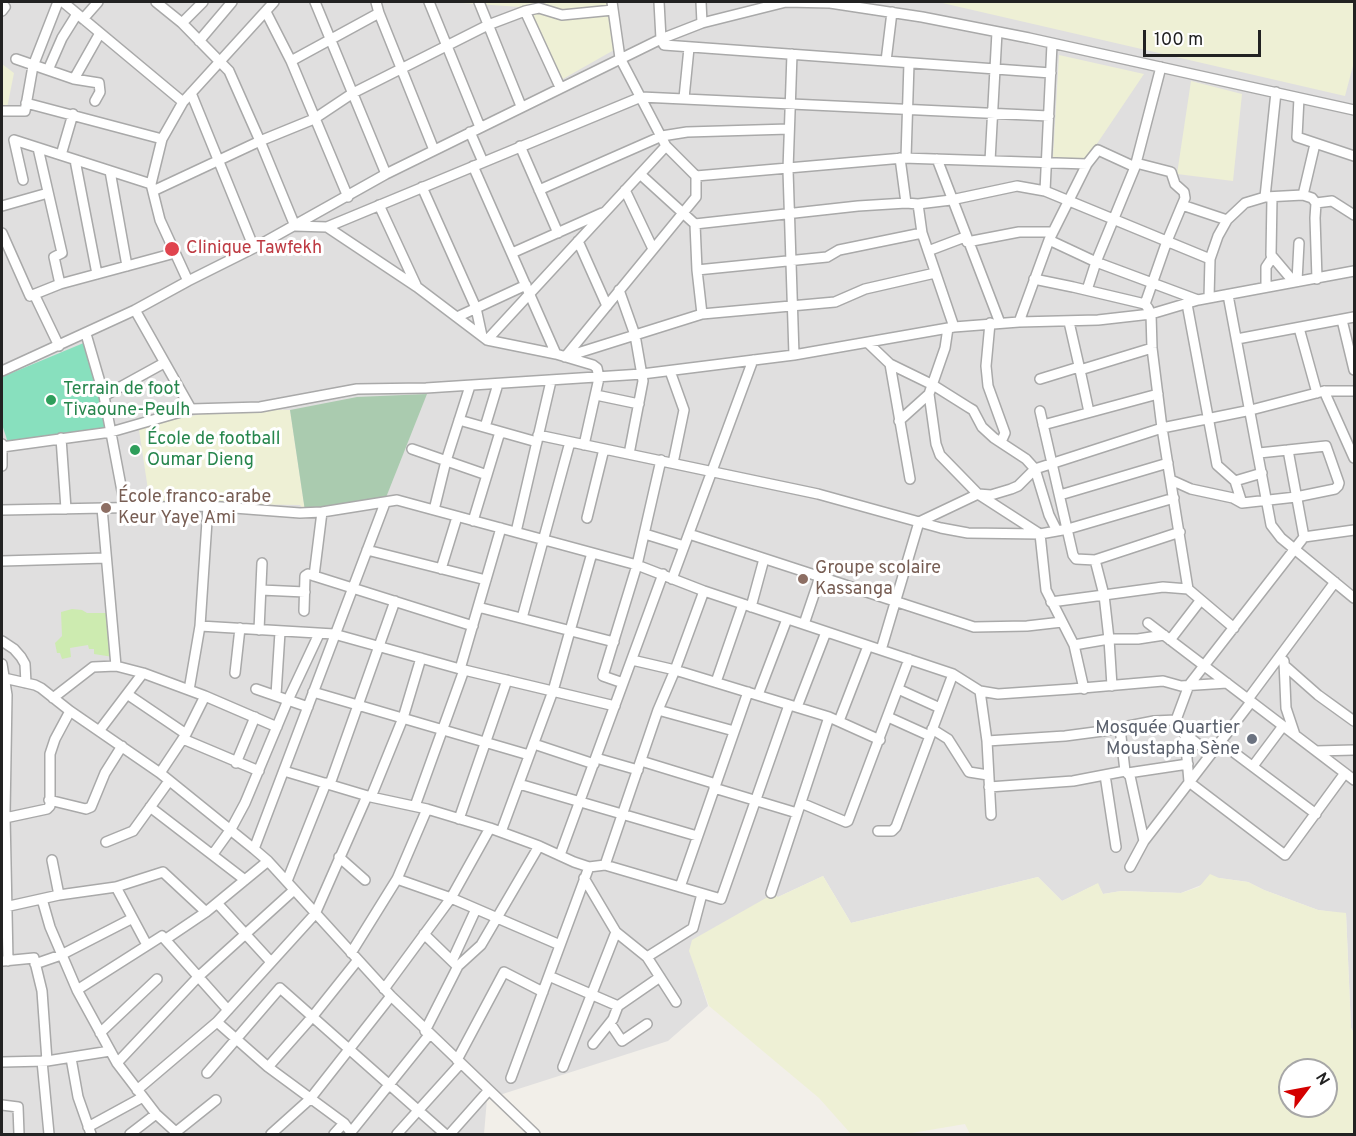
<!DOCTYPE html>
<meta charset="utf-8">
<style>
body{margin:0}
#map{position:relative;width:1356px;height:1136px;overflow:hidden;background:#f2efe9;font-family:Overpass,sans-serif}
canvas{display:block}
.frame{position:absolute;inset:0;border:3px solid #222;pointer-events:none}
.north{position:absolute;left:1278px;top:1058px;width:60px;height:60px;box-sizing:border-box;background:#fff;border:2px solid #a7a7a7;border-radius:50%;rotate:58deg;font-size:16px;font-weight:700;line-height:24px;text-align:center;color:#222}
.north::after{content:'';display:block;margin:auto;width:21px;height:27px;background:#d40000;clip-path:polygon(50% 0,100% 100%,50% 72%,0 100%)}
.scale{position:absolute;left:1143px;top:30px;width:118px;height:27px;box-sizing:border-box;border:3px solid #222;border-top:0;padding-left:8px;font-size:18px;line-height:21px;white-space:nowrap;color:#222;-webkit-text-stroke:4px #fff;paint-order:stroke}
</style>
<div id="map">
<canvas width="1356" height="1136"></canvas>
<div class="frame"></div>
<div class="north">N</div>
<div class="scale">100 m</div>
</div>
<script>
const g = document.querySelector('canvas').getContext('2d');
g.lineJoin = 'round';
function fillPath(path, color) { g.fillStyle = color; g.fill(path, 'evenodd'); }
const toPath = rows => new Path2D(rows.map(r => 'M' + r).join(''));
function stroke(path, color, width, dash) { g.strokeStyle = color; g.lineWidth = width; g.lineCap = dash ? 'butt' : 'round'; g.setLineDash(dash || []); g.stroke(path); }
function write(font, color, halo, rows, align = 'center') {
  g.font = font + ' Overpass,sans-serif'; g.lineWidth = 6; g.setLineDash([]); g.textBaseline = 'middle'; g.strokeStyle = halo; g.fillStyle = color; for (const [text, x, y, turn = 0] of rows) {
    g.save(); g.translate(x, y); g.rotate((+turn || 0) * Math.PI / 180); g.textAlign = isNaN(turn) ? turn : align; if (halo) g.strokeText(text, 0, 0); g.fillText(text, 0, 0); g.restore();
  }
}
fillPath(toPath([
 [2,2,1354,2,1354,1033,1351,1028,1346,914,1318,910,1264,890,1248,882,1219,878,1181,893,1121,891,1103,894,1097,884,1062,901,1038,877,851,923,823,876,778,897,698,975,708,1006,668,1041,487,1099,484,1134,2,1134]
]), '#e0dfdf');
fillPath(toPath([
 [447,2,607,2,614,50,561,80,521,7],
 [938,2,1354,2,1354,62,1345,96],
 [1059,55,1144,74,1086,160,1053,157],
 [2,64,14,73,7,108,2,108],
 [1191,81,1242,94,1233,181,1177,174],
 [252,409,290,410,305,511,300,505,150,503,139,430,144,426,211,412],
 [1210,874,1219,878,1248,882,1264,890,1318,910,1346,913,1351,1028,1354,1033,1354,1134,970,1134,965,1124,906,1134,851,1134,819,1098,709,1006,689,951,692,940,773,894,778,897,823,876,851,923,1038,877,1062,901,1098,883,1103,894,1121,891,1181,893,1199,887],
 [1290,1070,1326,1070,1326,1106,1290,1106]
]), '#eef0d5');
fillPath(toPath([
 [72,609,82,610,87,613,108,613,113,657,94,654,94,649,89,649,88,645,70,648,71,657,62,659,60,653,57,653,55,643,62,636,61,612]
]), '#cdebb0');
fillPath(toPath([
 [427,394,385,500,305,511,290,410,357,397]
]), '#aacbaf');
fillPath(toPath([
 [86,342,108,428,8,443,2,424,2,377]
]), '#88e0be');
const minor = toPath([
 [63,2,183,102],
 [156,2,182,23,229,71,260,141,295,226,327,227,641,97,1049,116],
 [315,2,386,174],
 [376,2,379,13,434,150],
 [429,2,480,127],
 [479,2,521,106],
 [612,2,620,58,666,146,696,176,696,197,565,357,702,314,835,302,865,289,935,273],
 [659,2,661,39,664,45,1051,73],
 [701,2,702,23],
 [2,4,5,7,2,11],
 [525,11,560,87],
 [266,12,291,61,348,197],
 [83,19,98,2],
 [182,23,203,2],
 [199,41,232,2],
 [792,54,788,170,794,355],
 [16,59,74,79,99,83,100,92,95,101],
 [291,61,379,13],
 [886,61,892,12],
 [48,70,62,38,77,14],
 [74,79,100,33],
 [191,93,254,248],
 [684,98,689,48],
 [1299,98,1297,137,1354,156],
 [26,103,162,139],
 [2,111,25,111,33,66,58,2],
 [470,132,483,162],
 [14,140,151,184],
 [14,140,23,180],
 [520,146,558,233],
 [38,148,62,253,54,257,60,284],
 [61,155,73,114],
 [900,158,906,203],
 [906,158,909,63],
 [937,159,1000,323],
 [75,160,97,274],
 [990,161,997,32],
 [1136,163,1171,172,1175,184,1184,192,1185,198,1182,205],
 [473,166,556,354],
 [110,171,127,266],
 [640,174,695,224,697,270,702,314],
 [696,176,903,158,1087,164],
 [422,187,476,308,482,336],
 [539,190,662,136,687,132,789,129],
 [625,190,653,249],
 [153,191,260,141,314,119,353,93,488,25,525,11,539,8,562,15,613,10],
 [1045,191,1052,44],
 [1303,195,1315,144],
 [1265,197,1276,92],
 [1272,198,1271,255,1293,281],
 [1316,203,1315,218,1317,279],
 [1316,203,1332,201,1354,215],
 [918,204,922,233,954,327],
 [379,205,416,285],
 [2,206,48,193],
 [695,224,858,206,906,203,918,204,951,200,1017,186,1045,191,1210,259],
 [327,227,417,287,487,340,556,354,593,365,597,368,599,378,584,445],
 [2,233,30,296,60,284,175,253],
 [1049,240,1096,262,1198,300],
 [578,241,607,306],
 [967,242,1019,232,1053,232],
 [928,251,965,237],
 [512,253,602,213],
 [697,270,827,257,839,250,922,233],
 [1034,279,1073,287,1145,304,1148,308,1151,314,1152,348,1162,428,1188,589],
 [188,281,160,220,151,184,162,139,183,102,274,2],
 [1297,281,1299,243],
 [1266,287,1266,267,1272,258],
 [619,290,635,335,643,381,629,454],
 [1087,290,1096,262,1135,167,1161,67],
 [34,294,59,346],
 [1228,295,1271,525,1281,538,1354,598],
 [1209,298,1210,259,1218,236,1227,220,1245,203,1265,197,1303,195,1312,198,1316,203],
 [1145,304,1167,241,1182,205,1227,220],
 [1187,304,1217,465,1235,481,1242,503],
 [135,310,191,409],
 [457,317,526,285],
 [1342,320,1354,370],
 [1019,322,1049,240,1087,164,1098,150,1135,167],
 [1069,322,1080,370,1152,348],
 [990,323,986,366,988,386,1005,433,1001,442],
 [1299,328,1317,393],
 [86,334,104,396,125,507],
 [1237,339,1354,317],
 [487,340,666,146],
 [868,343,890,364,933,385,968,407,973,410,982,427,994,438,1026,459,1035,469,1049,515,1057,531],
 [890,364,910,479],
 [1080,370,1089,412],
 [2,371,135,310,188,281,254,248,386,174,661,39,702,23,786,2,830,3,922,17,1029,38,1354,110],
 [670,371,684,410,673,463],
 [1040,379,1079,367],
 [1324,391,1354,458],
 [929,394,936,444,940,455,978,494,1040,534],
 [596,395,639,404],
 [104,396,164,363],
 [1040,411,1073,555,1076,559,1095,560,1180,532],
 [459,420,537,442],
 [899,421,929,394,945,348,948,328],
 [1043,425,1158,394],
 [485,427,498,384],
 [538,435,818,494,941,528,968,533,1040,534,1068,529,1174,498],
 [61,438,66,509],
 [2,447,111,432,191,409,260,407,357,389,426,388,642,374,794,355,954,327,1019,322,1098,320,1151,314,1198,300,1354,271],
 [412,449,487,475],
 [1288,450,1304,537],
 [2,466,2,444],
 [1171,480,1191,489,1233,498,1242,503,1296,497,1335,489,1338,486,1339,483,1326,446,1259,453],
 [1235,481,1262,473],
 [1060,495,1168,463],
 [102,508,116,666],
 [2,510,208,506,300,513,322,512,397,500,637,565,704,591,953,674,980,691,998,694,1071,689,1163,681,1181,686,1227,683],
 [434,510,446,461,470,386],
 [587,518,604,449],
 [473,521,500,432],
 [516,532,551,381],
 [645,534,684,546],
 [689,534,974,627,1027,626,1062,622],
 [1040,534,1046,590,1074,645,1084,689],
 [367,550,486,580],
 [1095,560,1104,595,1163,587,1188,589,1234,628],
 [2,561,106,558],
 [441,569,457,517],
 [314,576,322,512],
 [672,579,753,360],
 [261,590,305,592],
 [1051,602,1104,595,1109,639,1138,639,1164,635],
 [478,607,614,642],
 [751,607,764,559],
 [304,611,305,576,308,574,473,626],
 [522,618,570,442],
 [1148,623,1354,780],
 [804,624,820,577],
 [200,626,334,634,460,669,615,706],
 [259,630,262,563],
 [1170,640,1200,601],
 [2,641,14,649,21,657,25,664,26,683],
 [1074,645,1109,639,1112,686],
 [881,650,919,522,978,494,991,495,1011,489,1018,486,1035,469,1162,428,1251,410,1324,391,1354,391],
 [632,660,675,670,829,717,880,740],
 [1284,661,1286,708,1295,735],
 [2,664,7,695,5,815,8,961],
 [1284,665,1318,695,1354,721],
 [460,669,501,528],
 [235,673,240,628],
 [4,678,35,685,41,688,70,711,160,773,254,849,268,861,391,996,535,1134],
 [716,682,743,604],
 [623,683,603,676,637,565,661,460],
 [256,689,308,707],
 [898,689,940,708],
 [189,690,200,626,208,506],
 [980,691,987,741,991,815],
 [313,692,529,755],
 [127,694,186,734],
 [276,695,280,632],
 [758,695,787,619],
 [53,698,93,667,116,666,143,673,205,696,277,727],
 [1248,699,1335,582],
 [797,707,826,632],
 [658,710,734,731],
 [888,717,930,736],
 [1176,720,1189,685,1304,537,1354,530],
 [1176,720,1185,734,1211,754],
 [839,721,868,646],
 [1120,728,1125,771,1130,776,1144,841],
 [932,729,948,739,969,772,988,775],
 [99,731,143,673],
 [1185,734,1189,782,1285,855,1345,773],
 [183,739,259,771],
 [987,741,1065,736,1103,731,1154,721,1176,720],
 [1220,742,1316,814],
 [534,744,594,764],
 [1316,751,1354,750],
 [596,758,638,770],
 [641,761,716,784],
 [236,763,255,717],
 [1253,766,1283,726],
 [284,771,371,797,427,809,490,828,539,846,574,862,589,867,605,865,721,899,789,705],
 [160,773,186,734,205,696],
 [1128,773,1188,764],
 [1105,775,1116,847],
 [330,784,395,601],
 [519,784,697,836],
 [989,787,1073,781,1125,771],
 [714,788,797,813],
 [371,797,403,718,421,658],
 [49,800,86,809,91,807,105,773,122,746],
 [801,803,846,822,848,821,909,659],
 [415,806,464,670],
 [150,807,245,880],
 [5,818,47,809,50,806,50,754,55,739,70,711],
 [459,819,507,680],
 [878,831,892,831,896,827,953,674],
 [501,832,553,691,592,553],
 [106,842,133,831,169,781],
 [254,849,385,503],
 [213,854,231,829,245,803,288,700,319,634],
 [560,855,663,574],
 [339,857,365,880],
 [52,860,59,895],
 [605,865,658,710,675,670,704,591],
 [1130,867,1144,841,1251,702],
 [584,878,616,932,647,957,676,1002],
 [397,879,451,898,560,945],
 [287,881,326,783],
 [116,887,147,945],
 [680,887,748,692],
 [771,893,829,717],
 [42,899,50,927,77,990,117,1063,156,1114,178,1134],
 [217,903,271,962],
 [5,907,59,895,116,887,163,872,206,912],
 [424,934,456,965],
 [166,939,206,912,268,861],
 [351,953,397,879,427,809],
 [647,957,693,928,702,894],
 [3,961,34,958,42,991,47,1061],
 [452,961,476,909],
 [35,964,61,955,131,919],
 [549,976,618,1006],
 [384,989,451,898,490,828],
 [77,990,162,936,228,1010],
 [217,1022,268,1067,344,1123,352,1134],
 [610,1023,622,1041,647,1024],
 [425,1031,458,966,481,945,539,846],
 [100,1033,157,979],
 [593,1044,613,1019,618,1006,660,977],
 [71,1058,78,1097,91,1134],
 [457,1060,504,972,543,992],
 [42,1061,49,1134],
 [2,1062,47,1061,110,1051],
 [117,1063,198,977,294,890],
 [268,1067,313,1016,357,961],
 [563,1067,616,932],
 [207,1073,280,988,445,1134],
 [511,1078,589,867],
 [137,1090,217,1022,315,914,367,796],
 [2,1105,18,1107,19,1134],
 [88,1127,143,1097],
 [176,1132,216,1100],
 [351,1132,429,1035],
 [130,1134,156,1114],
 [271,1134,310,1099,391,996],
 [334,1134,344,1123],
 [397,1134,461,1063],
 [450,1134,489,1090]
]);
stroke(minor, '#a9a9a9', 12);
stroke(minor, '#fff', 9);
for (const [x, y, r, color] of [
 [172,249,8,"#e0444e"],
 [51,400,6,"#2e9e5b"],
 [135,450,6,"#2e9e5b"],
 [106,508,6,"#8d6e63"],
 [803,579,6,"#8d6e63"],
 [1252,739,6,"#6b7280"]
]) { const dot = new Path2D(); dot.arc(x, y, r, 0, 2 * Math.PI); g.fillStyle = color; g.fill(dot); stroke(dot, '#fff', 2); }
write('18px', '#be3a42', '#fff', [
 ["Clinique Tawfekh",186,249]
], 'left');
write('18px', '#27864d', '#fff', [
 ["Terrain de foot",63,390],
 ["Tivaoune-Peulh",63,411],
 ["École de football",147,440],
 ["Oumar Dieng",147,461]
], 'left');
write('18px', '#785e54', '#fff', [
 ["École franco-arabe",118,498],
 ["Keur Yaye Ami",118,519],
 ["Groupe scolaire",815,569],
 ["Kassanga",815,590]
], 'left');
write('18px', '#5b616d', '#fff', [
 ["Mosquée Quartier",1240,729],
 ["Moustapha Sène",1240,750]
], 'right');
</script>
